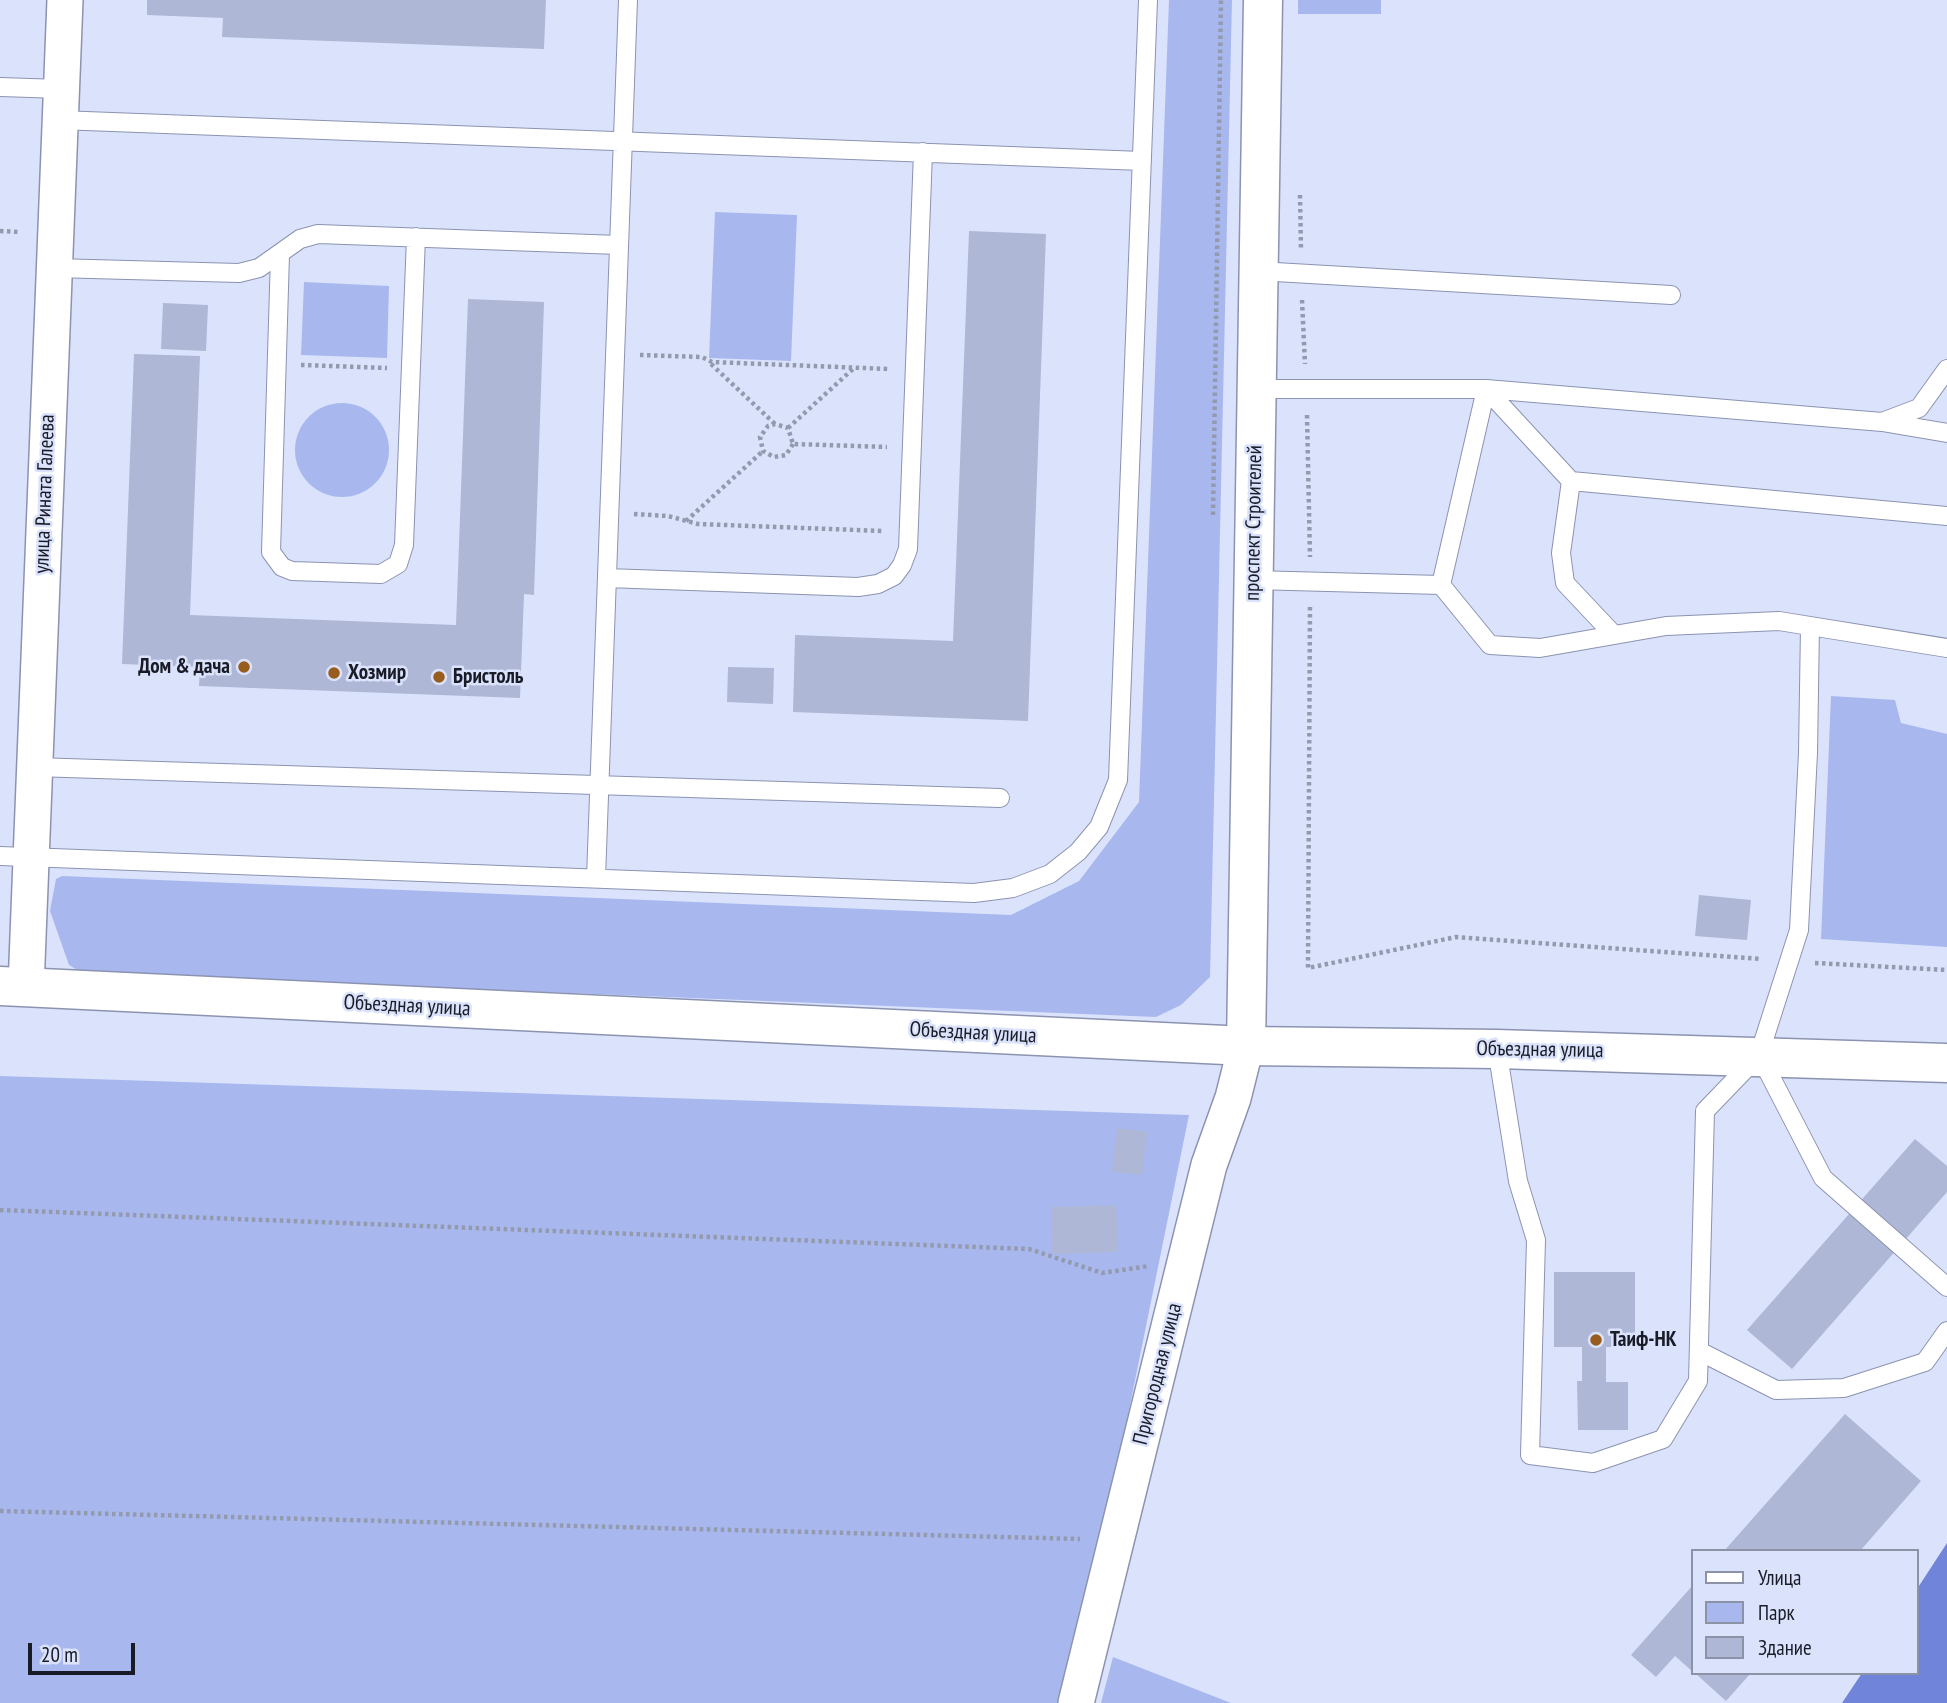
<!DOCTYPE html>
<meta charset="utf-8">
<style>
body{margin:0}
#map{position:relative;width:1947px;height:1703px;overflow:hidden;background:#dbe3fc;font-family:"PT Sans Narrow",sans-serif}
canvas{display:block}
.legend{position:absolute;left:1691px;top:1549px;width:228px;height:126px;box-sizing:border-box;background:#dbe3fc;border:2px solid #8d93a7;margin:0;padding:9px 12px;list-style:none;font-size:21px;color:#191c27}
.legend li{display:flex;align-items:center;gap:14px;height:35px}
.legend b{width:35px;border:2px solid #8d93a7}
.scale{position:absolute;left:28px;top:1643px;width:107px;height:32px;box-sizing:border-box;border:4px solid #191c27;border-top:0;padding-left:9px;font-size:21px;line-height:24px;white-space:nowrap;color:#191c27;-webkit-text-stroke:5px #dbe3fc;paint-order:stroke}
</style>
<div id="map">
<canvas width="1947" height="1703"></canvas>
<ul class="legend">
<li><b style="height:9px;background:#fff"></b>Улица</li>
<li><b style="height:19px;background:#a8b8ef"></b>Парк</li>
<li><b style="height:19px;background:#aeb7d5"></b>Здание</li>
</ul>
<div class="scale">20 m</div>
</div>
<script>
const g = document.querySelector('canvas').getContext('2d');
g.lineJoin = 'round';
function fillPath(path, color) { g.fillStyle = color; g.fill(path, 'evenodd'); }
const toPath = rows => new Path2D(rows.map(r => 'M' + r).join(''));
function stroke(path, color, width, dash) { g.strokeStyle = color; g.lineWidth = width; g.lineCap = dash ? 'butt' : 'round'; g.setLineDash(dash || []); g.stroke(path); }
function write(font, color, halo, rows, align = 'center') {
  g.font = font + ' "PT Sans Narrow",sans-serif'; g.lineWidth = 5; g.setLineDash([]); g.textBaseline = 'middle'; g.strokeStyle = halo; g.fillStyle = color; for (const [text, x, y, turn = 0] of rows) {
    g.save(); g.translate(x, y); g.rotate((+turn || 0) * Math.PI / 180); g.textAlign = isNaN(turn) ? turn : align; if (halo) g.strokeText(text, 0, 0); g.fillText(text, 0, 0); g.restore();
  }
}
fillPath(toPath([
 [1169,0,1232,0,1210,977,1181,1005,1156,1017,82,973,69,965,50,911,56,879,62,876,1011,915,1079,881,1139,802],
 [1298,0,1381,0,1381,14,1298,14],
 [715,212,797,215,791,361,709,358],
 [304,282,389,286,387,358,301,355],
 '295 450a47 47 0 1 1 94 0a47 47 0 1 1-94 0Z',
 [1831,696,1895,700,1901,723,1947,734,1947,947,1821,939],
 [0,1076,1189,1115,1085,1626,1066,1703,0,1703],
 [1113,1657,1231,1703,1101,1703]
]), '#a8b8ef');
fillPath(toPath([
 [1947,1543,1947,1703,1842,1703,1862,1673,1917,1673,1917,1589]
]), '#7084d9');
fillPath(toPath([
 [147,0,546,0,544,49,222,37,223,18,147,15],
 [969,231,1046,234,1028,721,793,712,795,635,953,641],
 [468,299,544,302,534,595,524,594,520,698,199,686,200,667,122,664,134,354,200,356,190,615,456,625],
 [163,303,208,305,206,351,161,349],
 [728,667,774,668,773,704,727,702],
 [1699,895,1751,900,1747,940,1695,936],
 [1117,1128,1147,1132,1142,1175,1112,1172],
 [1915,1139,1947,1166,1947,1192,1792,1369,1747,1330],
 [1116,1205,1118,1252,1052,1254,1051,1207],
 [1554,1272,1635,1272,1635,1347,1606,1347,1606,1382,1628,1382,1628,1430,1578,1430,1577,1381,1582,1381,1582,1347,1554,1347],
 [1845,1414,1921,1481,1860,1551,1724,1551],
 [1693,1585,1693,1672,1675,1656,1656,1677,1631,1655],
 [1695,1673,1751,1673,1726,1701]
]), '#aeb7d5');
const lane = toPath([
 [0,87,61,89],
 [59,120,1142,161],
 [280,255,271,552,282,567,292,571,381,574,398,564,404,545,416,237],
 [54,268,239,273,259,268,300,239,318,234,619,245],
 [1258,271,1671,295],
 [1256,389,1486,389,1882,422,1919,408,1947,369],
 [1882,422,1947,433],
 [1571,481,1561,553,1565,583,1614,635],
 [607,578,858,587,878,584,894,576,902,565,908,549,923,152],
 [1253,580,1441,585,1486,389,1571,481,1947,516],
 [1441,585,1490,645,1540,648,1666,626,1779,621,1947,648],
 [35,767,1000,798],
 [0,856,974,893,1013,888,1050,874,1078,852,1099,827,1118,780,1148,0],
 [596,878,628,0],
 [1497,1049,1518,1181,1536,1240,1530,1455,1593,1463,1663,1439,1698,1381,1705,1111,1759,1055,1799,930,1808,753,1810,626],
 [1761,1058,1823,1178,1947,1287],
 [1699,1351,1776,1390,1844,1388,1925,1362,1947,1331]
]);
const street = toPath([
 [26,987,65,0],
 [1076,1703,1209,1165,1233,1098,1246,1046]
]);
const secondary = toPath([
 [0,986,1246,1046,1497,1049,1947,1063],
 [1246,1046,1263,0]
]);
stroke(lane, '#8b93b0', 20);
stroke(street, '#8b93b0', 38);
stroke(secondary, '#8b93b0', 41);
stroke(toPath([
 [1300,195,1301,249],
 [0,231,20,232],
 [1302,300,1305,364],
 [640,355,702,357,712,362,889,369],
 [711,364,775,424],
 [301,365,387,368],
 [1307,415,1310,557],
 [788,428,854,368],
 [793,444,786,455,774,457,763,451,760,437,768,426,775,424,788,428,793,444,887,447],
 [634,514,668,516,698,524,883,531],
 [1213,515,1221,0],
 [686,521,763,451],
 [1310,607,1308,968,1456,937,1761,959],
 [1815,963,1947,970],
 [0,1210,1029,1249,1102,1273,1149,1266],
 [0,1511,1080,1539]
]), '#949aae', 4.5, [3.5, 3.5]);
stroke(lane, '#fff', 18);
stroke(street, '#fff', 35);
stroke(secondary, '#fff', 38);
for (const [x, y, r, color] of [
 [244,667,7,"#985d1e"],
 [334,673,7,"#985d1e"],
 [439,677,7,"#985d1e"],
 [1596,1340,7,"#985d1e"]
]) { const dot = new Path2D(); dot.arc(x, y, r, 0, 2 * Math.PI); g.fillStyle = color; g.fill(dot); stroke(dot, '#dbe3fc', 2.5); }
write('21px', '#191c27', '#dbe3fc', [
 ["улица Рината Галеева",45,494,-88],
 ["проспект Строителей",1254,523,-89],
 ["Объездная улица",407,1006,3],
 ["Объездная улица",973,1033,3],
 ["Объездная улица",1540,1050,1],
 ["Пригородная улица",1158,1374,-76]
]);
write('bold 21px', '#191c27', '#dbe3fc', [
 ["Дом & дача",230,667,"right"],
 ["Хозмир",348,673],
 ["Бристоль",453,677],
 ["Таиф-НК",1610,1340]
], 'left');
</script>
